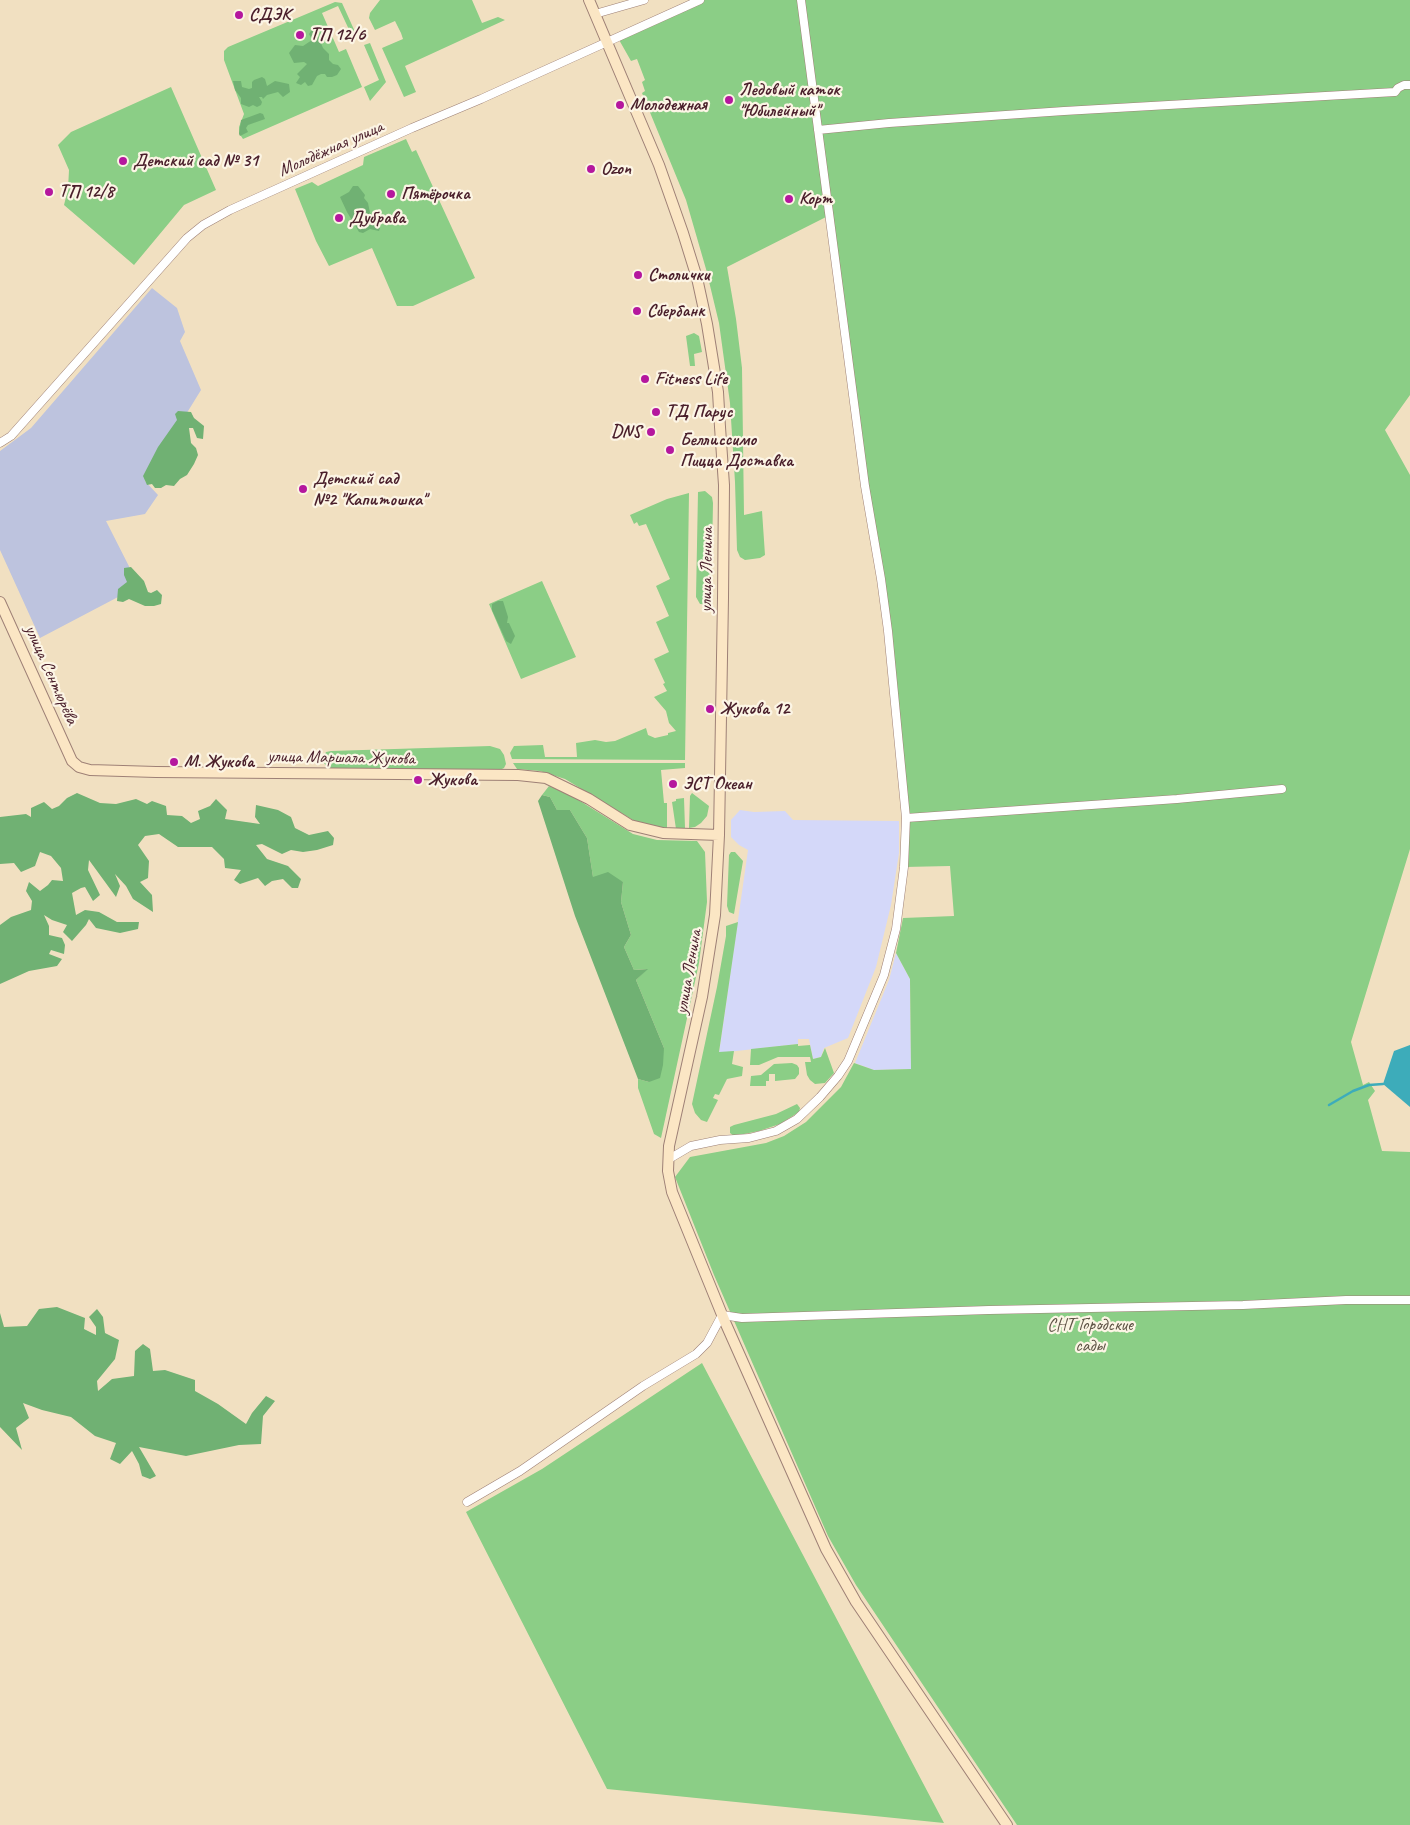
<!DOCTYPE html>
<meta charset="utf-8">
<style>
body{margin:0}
canvas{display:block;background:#f1e0c1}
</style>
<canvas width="1410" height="1825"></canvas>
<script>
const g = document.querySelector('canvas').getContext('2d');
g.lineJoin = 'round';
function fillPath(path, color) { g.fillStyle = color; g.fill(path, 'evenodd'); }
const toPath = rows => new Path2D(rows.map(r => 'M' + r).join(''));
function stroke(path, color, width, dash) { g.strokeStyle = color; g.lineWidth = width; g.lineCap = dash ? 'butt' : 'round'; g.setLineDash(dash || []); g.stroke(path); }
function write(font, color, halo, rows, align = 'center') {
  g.font = font + ' Caveat,sans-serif'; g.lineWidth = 4.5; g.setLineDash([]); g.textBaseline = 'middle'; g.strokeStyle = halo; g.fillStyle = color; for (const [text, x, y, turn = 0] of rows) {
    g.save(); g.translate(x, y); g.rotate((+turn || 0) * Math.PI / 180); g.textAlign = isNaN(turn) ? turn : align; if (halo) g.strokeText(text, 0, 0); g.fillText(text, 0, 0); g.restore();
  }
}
fillPath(toPath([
 [740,810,754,812,785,811,793,820,899,821,899,853,891,905,876,967,848,1038,824,1048,821,1057,813,1059,809,1039,798,1039,798,1044,719,1053,748,850,739,845,731,837,731,820],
 [896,953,910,979,911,1069,874,1070,855,1063,889,980]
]), '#d4d8f9');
fillPath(toPath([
 [152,288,177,308,185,332,180,341,201,390,145,481,158,495,145,514,106,521,139,586,40,638,0,550,0,451,31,428]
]), '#bdc3de');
fillPath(toPath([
 [380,0,472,0,482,23,498,17,505,20,405,66,416,92,404,97,382,48,403,39,401,33,395,21,375,30,369,18,370,13],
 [700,0,1410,0,1410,395,1385,430,1410,475,1410,849,1351,1042,1363,1085,1369,1082,1375,1091,1368,1100,1382,1151,1410,1152,1410,1825,1017,1825,856,1585,828,1536,714,1275,675,1177,690,1157,766,1143,784,1136,806,1122,841,1087,854,1063,874,1070,911,1069,910,979,896,953,903,918,954,916,950,866,904,867,906,844,888,631,830,215,727,267,736,319,742,368,744,515,762,511,765,555,760,558,745,560,740,557,737,550,735,482,730,403,719,323,706,269,686,200,642,93,645,91,642,82,645,80,637,59,631,61,618,38],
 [335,2,342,3,356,34,352,36,338,6,322,13,339,52,346,49,362,87,243,139,239,133,239,127,244,114,224,60,224,51,228,47],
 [370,43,386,82,370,101,364,87,379,80,364,45],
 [171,87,216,190,184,205,134,265,64,205,68,189,69,170,58,145,71,132],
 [406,139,412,152,416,150,475,278,413,306,397,306,372,248,329,266,316,241,295,189,312,182,318,186,363,165,364,157],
 [694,333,699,336,702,352,694,354,695,366,690,366,686,336],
 [705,491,712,497,713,503,711,605,700,604,696,597,698,492],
 [689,493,685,760,512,759,510,753,514,746,543,745,545,757,577,757,576,743,595,740,606,742,615,741,646,728,648,735,655,738,668,735,668,733,676,731,669,723,666,711,654,697,667,691,663,684,665,683,654,659,669,652,656,622,669,616,656,586,670,579,646,524,639,526,637,522,634,524,630,515,667,499],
 [542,581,576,657,521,679,489,604],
 [490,746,500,749,504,755,506,764,504,768,500,770,332,769,326,766,322,760,326,752,331,751],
 [513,763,685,763,685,768,661,770,664,803,667,803,667,829,645,825,633,820,565,779,540,771,517,769],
 [549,786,572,796,633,834,657,840,697,841,705,852,707,902,699,963,661,1138,654,1134,638,1088,638,1079,649,1082,664,1048,636,980,647,969,634,970,624,947,631,935,621,902,623,882,593,877,587,838,570,810,557,810,550,797,542,795],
 [692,793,709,806,707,816,701,823,695,827,689,828,690,796],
 [684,798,685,828,676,829,672,802,676,801,676,799],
 [731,852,735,852,743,861,734,914,729,912,727,906,729,855],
 [738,922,719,1052,734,1051,732,1064,743,1067,742,1076,727,1079,719,1095,715,1094,713,1098,718,1100,707,1122,701,1120,695,1113,692,1104,717,987,726,936,726,926],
 [798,1044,798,1046,810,1045,813,1059,821,1057,825,1048,834,1073,825,1083,815,1084,810,1080,807,1075,805,1062,811,1062,810,1057,778,1057,759,1065,750,1065,751,1049],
 [792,1063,797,1065,799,1068,799,1074,795,1079,775,1081,775,1074,769,1074,769,1081,766,1081,766,1086,750,1086,751,1076,761,1075,774,1064],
 [797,1104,800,1108,799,1112,780,1124,759,1131,734,1136,730,1133,730,1127,734,1125,776,1114],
 [702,1363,944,1823,607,1789,466,1512,542,1469]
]), '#8bce86');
fillPath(toPath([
 [317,27,317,34,323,48,329,54,329,60,333,64,338,65,341,69,337,75,332,77,327,77,325,74,321,74,317,76,312,85,308,86,305,82,301,85,296,83,300,77,297,74,307,64,304,62,294,63,289,53,295,45,303,46,312,40,309,34,313,28],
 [262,77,265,79,267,86,275,81,289,84,290,92,283,97,278,92,267,95,263,99,262,97,259,97,262,102,261,105,257,107,253,105,249,107,241,104,241,98,235,90,233,81,241,81,242,87,249,89,252,88,252,82,254,80],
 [260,113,263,114,265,119,248,125,246,128,248,132,240,136,239,134,241,120],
 [353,186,358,186,365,195,364,198,368,203,370,213,375,216,380,228,379,231,370,229,363,233,359,232,347,212,340,197,349,192],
 [178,411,191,412,194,418,204,426,203,439,197,438,193,428,189,428,191,443,196,448,198,455,194,464,187,475,180,479,174,486,166,485,161,488,155,488,152,484,147,485,143,476,158,447,177,420,175,414],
 [131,567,144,581,148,592,151,593,157,590,162,595,161,604,154,606,145,606,129,599,123,602,117,601,118,589,127,582,124,575,124,568],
 [498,601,503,601,508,617,507,623,509,623,515,636,511,644,506,641,492,610,492,604],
 [77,793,100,803,116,804,136,799,147,804,152,801,166,806,167,815,182,816,191,823,200,819,198,811,210,806,216,799,227,810,225,819,260,824,255,817,256,805,278,810,291,817,295,828,309,835,328,831,334,838,333,845,317,850,303,852,291,850,282,854,262,844,256,845,267,859,288,866,301,879,298,888,292,888,283,879,272,881,265,886,258,878,240,884,234,880,241,870,225,868,224,859,212,847,178,847,159,834,145,836,138,845,149,861,148,878,140,882,152,895,153,912,133,899,126,886,115,874,120,886,116,897,89,860,88,870,100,895,93,901,85,887,81,888,72,893,76,915,85,910,99,912,117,922,139,922,138,929,120,933,96,928,89,919,86,925,72,941,63,932,67,925,52,920,44,915,49,926,49,935,62,938,65,945,64,954,51,950,49,954,62,959,57,966,29,971,0,984,0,925,11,917,31,910,32,901,26,891,29,882,40,891,48,885,52,880,63,881,61,868,51,856,40,852,35,866,21,872,14,863,0,864,0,817,26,814,31,817,31,808,44,802,52,809,59,806,67,798],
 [542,795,550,797,557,810,570,810,587,838,593,877,608,872,623,882,621,902,631,935,624,947,634,970,648,969,636,980,664,1048,663,1065,660,1078,649,1082,638,1079,575,916,538,801],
 [57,1307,85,1318,84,1329,96,1335,96,1327,89,1317,97,1309,103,1317,105,1333,119,1340,115,1359,97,1381,98,1391,112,1379,134,1376,135,1351,143,1344,150,1349,153,1371,165,1370,195,1380,195,1391,218,1404,246,1424,252,1413,266,1396,275,1401,263,1416,261,1444,239,1445,186,1456,139,1447,156,1476,150,1479,142,1476,139,1464,132,1451,120,1464,110,1459,116,1443,95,1436,71,1417,42,1410,23,1403,29,1418,16,1428,22,1450,0,1427,0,1313,4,1327,27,1326,39,1309]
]), '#70b173');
fillPath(toPath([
 [1410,1045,1410,1107,1383,1084,1394,1051]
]), '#3dacba');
stroke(toPath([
 [1329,1105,1353,1091,1369,1085,1383,1084]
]), '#3dacba', 2.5);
const street = toPath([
 [595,14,644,0],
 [818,130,889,123,1064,111,1395,92,1398,88,1404,85,1410,85],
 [0,443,11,436,187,238,203,225,230,210,412,128,481,99,700,0],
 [906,818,1177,799,1282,789],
 [669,1159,691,1146,720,1140,749,1138,776,1131,797,1119,820,1097,838,1076,848,1061,884,975,896,929,904,867,906,818,888,631,881,579,865,486,801,0],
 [467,1502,520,1471,643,1386,696,1354,707,1343,722,1315,742,1318,989,1310,1243,1305,1346,1300,1410,1300]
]);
const secondary = toPath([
 [589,0,659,165,683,233,697,278,707,324,718,392,720,427,724,485,723,598,719,835,715,915,702,997,669,1146,668,1171,672,1192,725,1322,826,1549,856,1602,1007,1825],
 [0,602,72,761,79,767,90,770,156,772,518,775,546,778,589,799,630,825,663,833,719,835]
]);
stroke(street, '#9e8076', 9);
stroke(secondary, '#9e8076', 12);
stroke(street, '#fff', 8);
stroke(secondary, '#fbe6c4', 10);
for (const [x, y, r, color] of [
 [239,15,5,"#b5179e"],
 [300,35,5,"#b5179e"],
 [729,100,5,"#b5179e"],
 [620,105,5,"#b5179e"],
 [123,161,5,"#b5179e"],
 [591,169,5,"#b5179e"],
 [49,192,5,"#b5179e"],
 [391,194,5,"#b5179e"],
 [789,199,5,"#b5179e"],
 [339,218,5,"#b5179e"],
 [638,275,5,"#b5179e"],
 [637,311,5,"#b5179e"],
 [645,379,5,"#b5179e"],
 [656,412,5,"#b5179e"],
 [651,432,5,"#b5179e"],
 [670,450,5,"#b5179e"],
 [303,489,5,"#b5179e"],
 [710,709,5,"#b5179e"],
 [174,762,5,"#b5179e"],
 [418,780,5,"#b5179e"],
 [673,784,5,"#b5179e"]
]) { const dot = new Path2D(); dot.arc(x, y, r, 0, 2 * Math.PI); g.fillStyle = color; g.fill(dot); stroke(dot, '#fcf5e5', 2); }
write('bold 18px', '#4a1f2b', '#fcf5e5', [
 ["СДЭК",249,15],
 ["ТП 12/6",310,35],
 ["Ледовый каток",739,90],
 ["\"Юбилейный\"",739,111],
 ["Молодежная",630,105],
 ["Детский сад № 31",133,161],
 ["Ozon",601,169],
 ["ТП 12/8",59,192],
 ["Пятёрочка",401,194],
 ["Корт",799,199],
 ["Дубрава",349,218],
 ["Столички",648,275],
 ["Сбербанк",647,311],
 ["Fitness Life",655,379],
 ["ТД Парус",666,412],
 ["DNS",641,432,"right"],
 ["Беллиссимо",680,440],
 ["Пицца Доставка",680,461],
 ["Детский сад",313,479],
 ["№2 \"Капитошка\"",313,500],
 ["Жукова 12",720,709],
 ["М. Жукова",184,762],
 ["Жукова",428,780],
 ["ЭСТ Океан",683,784]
], 'left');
write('18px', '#4a1f2b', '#fcf5e5', [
 ["Молодёжная улица",331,149,-24],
 ["улица Ленина",707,570,-89],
 ["улица Сентюрёва",51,675,66],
 ["улица Маршала Жукова",341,758,1],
 ["улица Ленина",689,972,-80]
]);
write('18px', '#5e5446', '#fcf5e5', [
 ["СНТ Городские",1090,1325],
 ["сады",1090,1346]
]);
</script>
